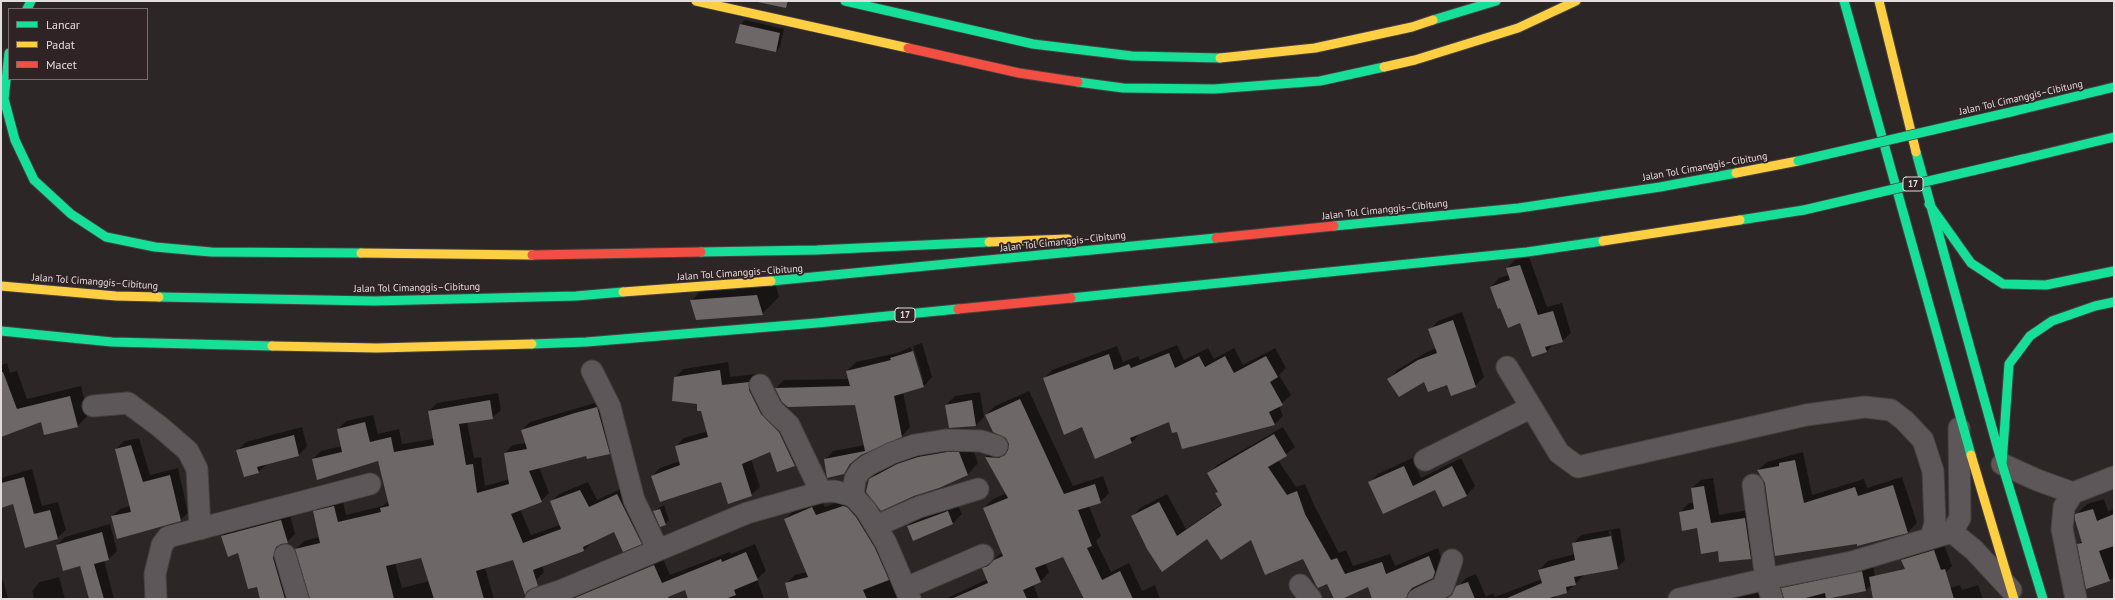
<!DOCTYPE html>
<meta charset="utf-8">
<style>
body{margin:0}
#map{position:relative;width:2115px;height:600px;overflow:hidden;background:#2d2627;font-family:"PT Sans",sans-serif}
canvas{display:block}
.frame{position:absolute;inset:0;border:2px solid #e4dbdc;pointer-events:none}
.legend{position:absolute;left:8px;top:8px;width:140px;height:72px;box-sizing:border-box;background:#302326;border:1px solid #786d6f;margin:0;padding:5px 7px;list-style:none;font-size:12px;color:#e4dbdc}
.legend li{display:flex;align-items:center;gap:8px;height:20px}
.legend b{width:20px;border:1px solid #786d6f}
</style>
<div id="map">
<canvas width="2115" height="600"></canvas>
<div class="frame"></div>
<ul class="legend">
<li><b style="height:5px;background:#16e098"></b>Lancar</li>
<li><b style="height:5px;background:#ffcf43"></b>Padat</li>
<li><b style="height:5px;background:#f24e42"></b>Macet</li>
</ul>
</div>
<script>
const g = document.querySelector('canvas').getContext('2d');
g.lineJoin = 'round';
function fillPath(path, color) { g.fillStyle = color; g.fill(path, 'evenodd'); }
const toPath = rows => new Path2D(rows.map(r => 'M' + r).join(''));
function stroke(path, color, width, dash) { g.strokeStyle = color; g.lineWidth = width; g.lineCap = dash ? 'butt' : 'round'; g.setLineDash(dash || []); g.stroke(path); }
function write(font, color, halo, rows, align = 'center') {
  g.font = font + ' "PT Sans",sans-serif'; g.lineWidth = 4; g.setLineDash([]); g.textBaseline = 'middle'; g.strokeStyle = halo; g.fillStyle = color; for (const [text, x, y, turn = 0] of rows) {
    g.save(); g.translate(x, y); g.rotate((+turn || 0) * Math.PI / 180); g.textAlign = isNaN(turn) ? turn : align; if (halo) g.strokeText(text, 0, 0); g.fillText(text, 0, 0); g.restore();
  }
}
fillPath(toPath([
 [758,1,790,1,786,7],
 [745,20,784,29,780,47,776,51,737,42,741,24],
 [1529,257,1547,307,1562,303,1571,333,1562,341,1554,343,1547,351,1491,287,1499,278,1509,275,1507,268,1515,260],
 [774,279,779,297,762,314,692,300,708,284],
 [1462,312,1484,377,1475,386,1447,384,1424,380,1389,379,1397,370,1427,352,1436,348,1430,330,1438,321],
 [922,343,932,377,924,386,903,392,910,427,902,436,860,454,844,473,825,460,833,451,865,445,856,404,776,388,784,380,849,379,847,371,856,362,897,353,911,347,922,382,924,382,913,346],
 [1177,345,1184,360,1208,348,1214,359,1234,348,1243,365,1275,348,1286,368,1279,375,1291,395,1279,406,1283,416,1275,424,1182,448,1178,430,1170,420,1140,433,1132,442,1082,426,1044,379,1052,370,1117,346,1123,362,1138,356,1140,360],
 [728,362,730,377,757,374,757,382,803,457,795,465,777,471,770,451,751,459,760,487,751,495,722,481,652,476,660,468,680,461,676,446,684,438,708,431,702,410,675,377,684,369],
 [7,363,10,373,17,371,27,399,81,386,88,415,78,426,42,420,1,436,1,365],
 [1029,391,1073,486,1103,476,1109,493,1100,502,1089,506,1101,536,1096,541,1111,572,1129,563,1142,591,1155,585,1160,599,1095,599,1069,537,1045,563,1049,572,1041,581,1033,584,1039,599,945,599,988,579,983,569,1003,552,984,508,993,499,1007,493,986,457,995,448,1009,449,1010,444,1006,437,986,415,995,406],
 [980,392,984,417,976,425,946,405,955,396],
 [498,393,501,410,492,418,467,422,474,458,481,457,485,486,510,479,505,453,513,445,526,443,522,430,530,422,605,400,617,445,609,453,587,455,539,467,549,493,541,501,520,509,531,535,560,525,551,502,559,494,588,482,597,500,625,487,649,535,641,543,614,531,592,542,584,550,542,566,544,572,536,580,523,585,513,559,485,568,494,599,311,599,296,549,304,541,319,537,314,512,323,503,342,498,346,515,383,506,388,501,378,460,313,459,321,451,342,446,338,429,346,421,373,415,378,434,399,429,402,444,434,439,429,411,437,403],
 [422,557,429,581,402,588,395,563],
 [302,427,307,446,299,455,267,464,258,472,237,451,246,442],
 [1283,427,1295,447,1278,460,1296,487,1305,484,1314,505,1339,553,1346,550,1353,566,1390,554,1395,566,1438,548,1443,563,1441,569,1433,578,1416,587,1415,595,1418,599,1373,599,1369,586,1339,599,1335,599,1327,582,1304,558,1251,538,1207,538,1162,571,1132,517,1140,508,1167,494,1186,529,1222,504,1216,494,1219,491,1209,473,1217,465],
 [139,438,150,475,178,468,188,513,180,520,112,516,120,509,130,506,116,449,124,441],
 [970,442,978,463,968,474,881,510,870,480,881,469,909,454],
 [1803,452,1812,495,1864,479,1867,488,1902,477,1917,523,1908,532,1858,545,1858,542,1766,483,1758,470,1767,462],
 [1412,458,1421,478,1461,458,1475,486,1467,495,1444,506,1435,489,1369,483,1378,474],
 [32,469,42,506,58,502,66,530,57,538,14,503,1,506,1,480,4,477],
 [1713,478,1719,515,1754,509,1759,550,1751,558,1719,550,1698,527,1680,512,1689,503,1694,503,1692,488,1701,480],
 [852,497,891,577,897,599,790,599,786,584,795,575,807,572,785,519,794,511,821,499,825,507],
 [2104,499,2108,511,2114,509,2114,578,2087,588,2078,544,2082,541,2076,515,2087,504],
 [957,503,962,514,953,523,914,540,908,526,916,517],
 [664,505,669,520,665,524,654,511],
 [289,512,295,534,287,542,281,544,281,550,297,599,261,599,257,586,239,552,222,536,230,528],
 [110,524,117,551,109,559,104,560,114,599,84,599,89,597,80,565,57,545,65,537],
 [1620,528,1625,560,1617,568,1584,575,1567,592,1555,595,1556,599,1438,599,1455,591,1466,578,1476,574,1486,597,1493,593,1495,597,1542,579,1539,570,1548,561,1575,554,1573,544,1581,535],
 [1609,531,1611,531,1617,563,1615,563],
 [1943,542,1952,566,1943,575,1902,560,1911,551],
 [755,544,766,571,757,579,764,599,689,599,685,589,666,597,667,599,563,599,662,557,670,575,730,552,731,554],
 [1872,562,1876,580,1866,590,1821,599,1784,599,1782,589,1793,578],
 [59,577,65,599,34,599,32,591,40,582],
 [3,580,8,599,1,599,1,581],
 [1768,583,1777,599,1698,599],
 [1960,585,1962,590,1978,585,1983,599,1913,599]
]), '#0007');
fillPath(toPath([
 [753,1,788,1,786,8],
 [740,24,780,33,776,52,735,43],
 [1520,265,1538,315,1553,311,1563,342,1545,347,1547,352,1532,357,1520,323,1508,328,1500,308,1498,309,1490,287,1510,280,1506,268],
 [757,295,763,315,696,320,690,300],
 [1453,320,1476,387,1451,396,1447,385,1428,392,1424,382,1399,397,1387,379,1418,360,1437,353,1428,329],
 [913,351,924,387,894,396,902,437,861,455,850,464,844,474,827,478,824,459,865,451,855,405,788,407,782,402,775,388,850,386,846,371,891,360,890,358],
 [1169,353,1175,368,1199,356,1205,367,1225,356,1234,373,1266,356,1278,377,1270,382,1283,405,1269,412,1275,425,1182,449,1177,432,1172,433,1169,422,1130,438,1132,443,1095,459,1082,427,1064,435,1043,378,1109,354,1114,370,1129,364,1131,368],
 [720,370,722,385,749,382,749,390,761,414,779,432,795,466,777,472,770,452,742,464,752,496,728,504,721,482,660,502,651,476,680,465,675,446,708,437,701,411,697,411,697,404,672,401,674,377],
 [1,372,3,372,17,409,70,396,78,427,44,435,41,422,1,437],
 [1020,399,1064,494,1095,484,1101,503,1078,510,1092,546,1087,548,1102,580,1120,571,1133,599,1084,599,1063,557,1035,568,1041,582,1023,590,1027,599,951,599,988,583,982,568,988,566,994,560,1003,556,983,508,1008,498,985,457,999,458,1005,455,1008,450,1009,444,1006,438,993,432,985,415],
 [490,400,493,419,459,424,466,465,473,464,477,493,509,484,504,453,527,449,521,430,575,413,597,407,610,454,587,459,586,456,529,471,542,502,511,514,523,543,561,529,550,501,580,490,589,507,617,494,642,544,623,552,614,532,583,547,584,551,533,570,538,586,527,591,525,595,513,560,476,571,484,599,434,599,421,558,386,566,394,599,310,599,295,549,320,543,313,511,334,506,338,522,381,512,380,508,389,506,378,461,317,480,312,459,342,452,337,429,365,422,370,442,391,437,394,452,434,445,428,411],
 [972,400,976,426,949,428,945,405],
 [1274,434,1287,456,1268,467,1287,495,1297,491,1305,514,1331,560,1337,558,1345,574,1382,562,1386,574,1429,556,1435,572,1433,578,1412,588,1408,593,1406,599,1372,599,1368,587,1342,599,1334,599,1327,584,1318,588,1316,585,1303,559,1265,575,1251,540,1221,560,1207,539,1162,572,1147,549,1131,516,1159,502,1177,536,1222,505,1215,493,1218,492,1207,473],
 [294,435,299,456,257,467,259,473,244,477,236,450],
 [131,445,143,482,170,475,181,521,117,539,111,516,131,512,115,449],
 [947,452,959,452,968,475,939,488,914,496,881,511,866,492,869,479,897,464,918,457],
 [1795,460,1804,503,1855,487,1858,496,1893,485,1908,533,1857,546,1857,544,1775,556,1765,483,1757,470,1779,466,1779,463],
 [1404,466,1413,486,1452,466,1467,496,1443,507,1435,490,1383,514,1368,482],
 [24,477,34,514,50,510,58,539,25,548,13,504,1,508,1,483],
 [1704,486,1711,523,1745,518,1751,559,1719,562,1718,551,1701,554,1697,528,1682,531,1679,512,1694,509,1691,488],
 [843,506,847,507,856,517,875,548,889,580,863,590,867,599,789,599,785,583,808,577,784,519,812,507,816,515],
 [660,509,666,525,660,527,653,511],
 [2093,509,2097,521,2114,514,2114,546,2099,551,2110,581,2086,589,2077,544,2082,543,2075,520,2075,514],
 [948,511,953,524,913,541,907,526],
 [281,520,288,543,281,544,276,547,273,558,285,599,260,599,257,587,248,589,238,553,228,557,221,536],
 [102,532,109,560,94,564,104,599,89,599,80,566,63,571,56,545],
 [1611,536,1618,569,1574,577,1576,585,1566,587,1567,593,1546,599,1505,599,1542,583,1538,570,1575,560,1572,543],
 [1934,550,1941,570,1945,569,1954,599,1873,599,1869,577,1905,569,1901,560],
 [746,552,758,580,734,590,736,595,725,599,688,599,685,590,668,597,669,599,572,599,654,565,662,583,721,559,722,562],
 [1862,571,1866,591,1826,599,1825,593,1802,599,1784,599,1781,588],
 [1468,582,1475,599,1446,599,1452,595,1456,586]
]), '#6d6768');
const street = toPath([
 [1507,367,1559,453,1578,467,1806,415,1865,407,1891,410,1904,420,1923,440,1933,471,1935,523,1931,538],
 [592,371,610,407,634,500,658,550],
 [760,385,772,409,789,425,821,492],
 [93,406,128,403,159,426,188,451,197,469,200,529],
 [1425,460,1530,408],
 [2002,464,2037,480,2073,493],
 [1753,485,1766,579,1772,599],
 [853,496,855,479,860,471,868,465,892,453,915,445,946,440,981,441,997,446],
 [876,526,919,507,978,489],
 [1952,532,1974,550,2011,590],
 [285,555,298,599],
 [1300,585,1311,599],
 [906,588,983,555],
 [156,599,155,574,162,545,168,537,370,484],
 [536,599,560,591,747,513,821,492,834,491,853,496,866,510,886,543,910,599],
 [1418,599,1443,587,1452,560],
 [1679,599,1766,579,1852,562,1952,532,1960,518,1959,428],
 [2076,599,2062,529,2064,507,2073,493,2114,477]
]);
const fast = toPath([
 [845,1,1033,44,1132,56,1220,58],
 [1844,1,1971,455],
 [27,9,31,1],
 [1433,20,1496,1],
 [9,53,4,99,15,140,34,180,71,214,106,237,155,247,211,252,361,253],
 [1078,82,1123,88,1214,89,1320,81,1384,67],
 [2015,111,2114,87],
 [1916,152,2002,464,2043,599],
 [2023,159,2114,137],
 [1929,204,1971,263,2003,284,2046,285,2114,271],
 [1740,220,1804,210],
 [1334,226,1519,208,1660,187,1736,173],
 [701,252,817,250,989,242],
 [771,281,1216,238],
 [159,297,374,301,576,296,623,292],
 [1071,298,1527,252,1603,241],
 [1,331,112,342,272,346],
 [532,344,586,342,817,323,958,309],
 [2002,464,2009,364,2030,336,2052,321,2095,306,2114,302]
]);
const slow = toPath([
 [696,1,908,48],
 [1879,1,1916,152],
 [1220,58,1315,48,1412,27,1433,20],
 [1384,67,1415,60,1518,28,1576,1],
 [1736,173,1798,161],
 [1603,241,1740,220],
 [989,242,1068,239],
 [361,253,532,255],
 [1,286,116,296,159,297],
 [623,292,771,281],
 [272,346,377,348,532,344],
 [1971,455,2014,599]
]);
const jam = toPath([
 [908,48,1019,73,1078,82],
 [1216,238,1334,226],
 [532,255,701,252],
 [958,309,1071,298]
]);
stroke(street, '#464142', 23);
stroke(fast, '#464142', 11);
stroke(slow, '#464142', 11);
stroke(jam, '#464142', 11);
stroke(street, '#5d5759', 21);
stroke(fast, '#16e098', 9);
stroke(slow, '#ffcf43', 9);
stroke(jam, '#f24e42', 9);
const fastBridge = toPath([
 [1798,161,2015,111],
 [1804,210,2023,159]
]);
stroke(fastBridge, '#464142', 11, []);
stroke(fastBridge, '#16e098', 9);
for (const [x, y, w] of [
 [1913,184,20],
 [905,315,20]
]) { const box = new Path2D(); box.roundRect(x - w / 2, y - 7, w, 14, 3); g.fillStyle = '#302326'; g.fill(box); stroke(box, '#e4dbdc', 1); }
write('bold 9px', '#e4dbdc', null, [
 ["17",1913,184],
 ["17",905,315]
]);
write('10px', '#e4dbdc', '#302326', [
 ["Jalan Tol Cimanggis–Cibitung",2021,98,-13],
 ["Jalan Tol Cimanggis–Cibitung",1705,167,-10],
 ["Jalan Tol Cimanggis–Cibitung",1385,210,-6],
 ["Jalan Tol Cimanggis–Cibitung",1063,242,-6],
 ["Jalan Tol Cimanggis–Cibitung",740,273,-4],
 ["Jalan Tol Cimanggis–Cibitung",95,282,4],
 ["Jalan Tol Cimanggis–Cibitung",417,288,-1]
]);
</script>
